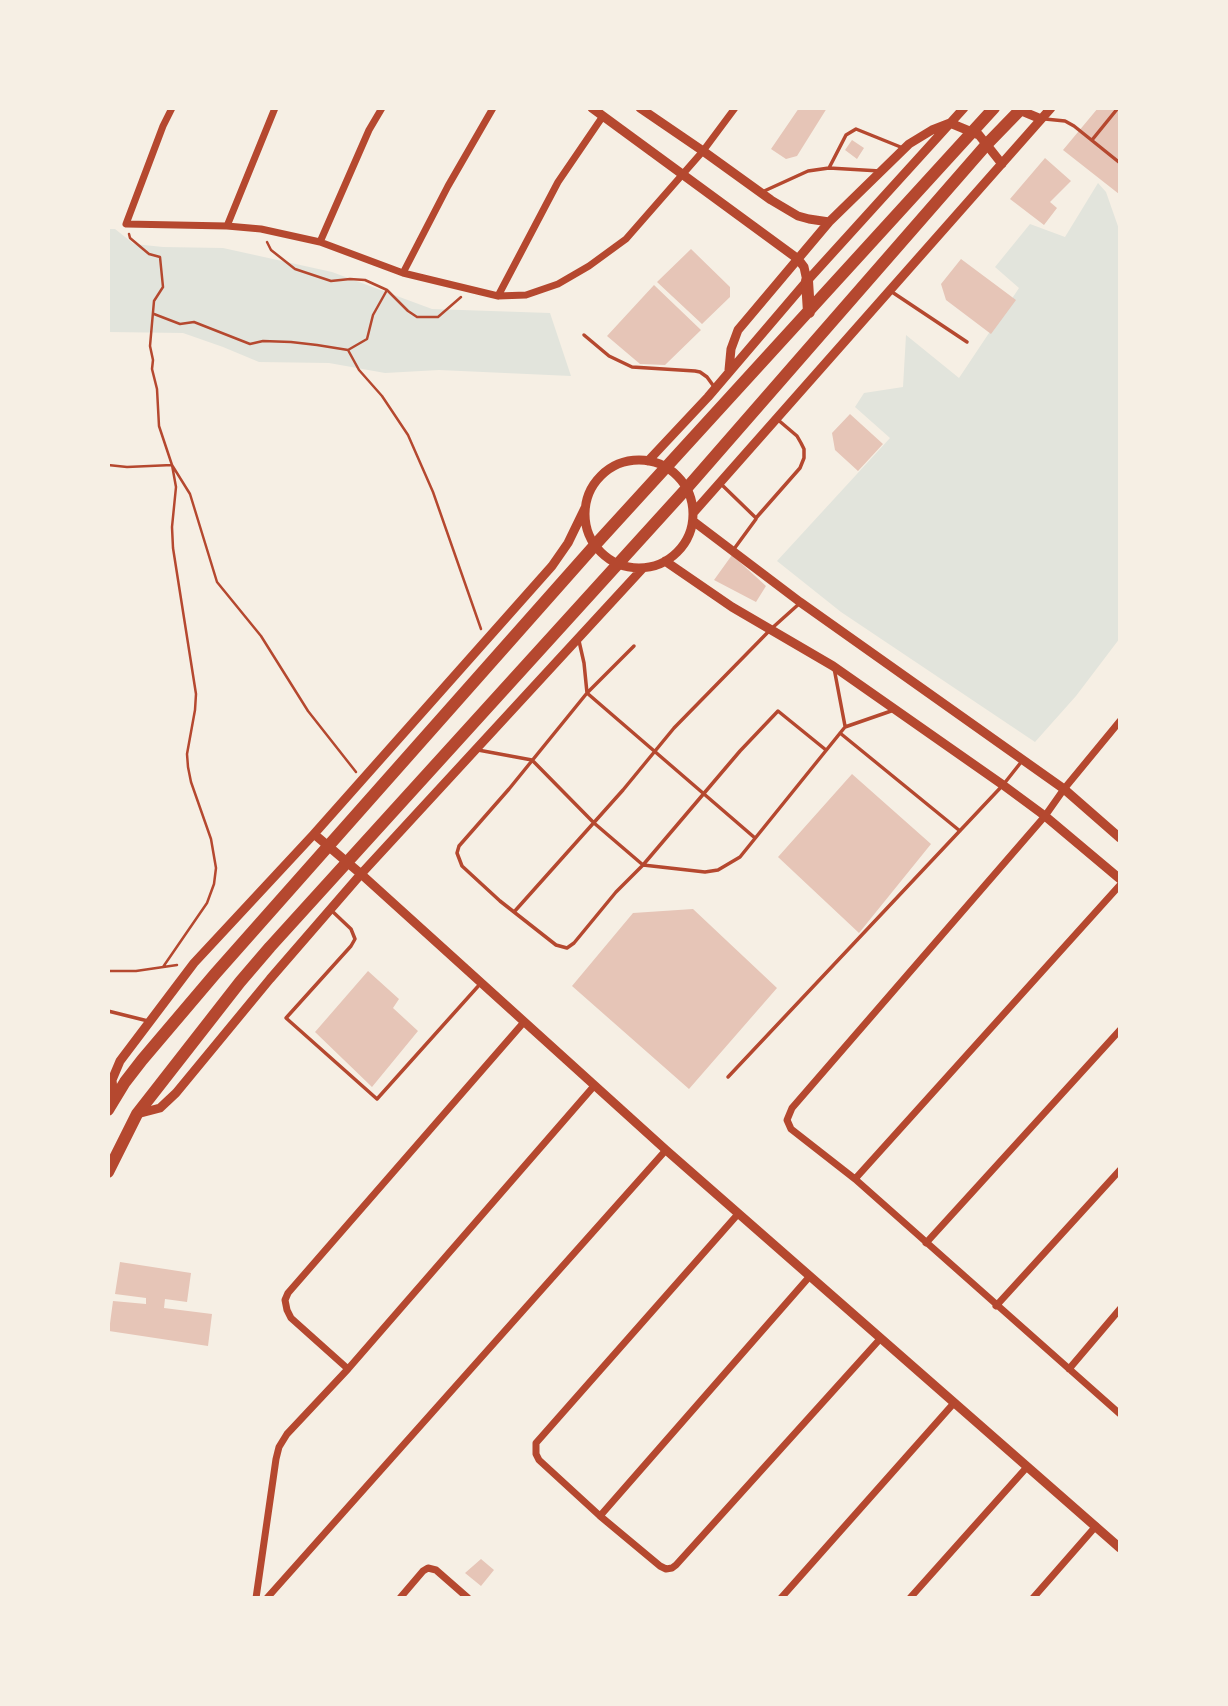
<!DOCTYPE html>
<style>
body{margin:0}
#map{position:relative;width:1228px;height:1706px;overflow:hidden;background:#f6efe4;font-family:"PT Sans",sans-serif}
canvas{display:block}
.frame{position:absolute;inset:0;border:110px solid #f6efe4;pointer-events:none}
</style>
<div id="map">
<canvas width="1228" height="1706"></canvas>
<div class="frame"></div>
</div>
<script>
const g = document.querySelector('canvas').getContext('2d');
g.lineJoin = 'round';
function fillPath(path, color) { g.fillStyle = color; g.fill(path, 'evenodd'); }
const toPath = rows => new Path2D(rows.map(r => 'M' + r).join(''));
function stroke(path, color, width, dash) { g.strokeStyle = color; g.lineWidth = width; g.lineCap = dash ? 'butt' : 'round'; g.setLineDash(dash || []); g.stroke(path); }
fillPath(toPath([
 [1098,183,1106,192,1120,232,1120,638,1076,696,1035,742,841,612,777,561,890,438,855,407,864,393,903,387,906,335,959,378,1019,288,995,267,1030,224,1065,237],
 [109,229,115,229,134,244,163,247,223,248,332,272,432,309,550,313,571,376,439,370,385,373,329,363,259,362,223,347,183,333,109,332]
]), '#e2e4dc');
fillPath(toPath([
 [799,108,827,108,797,156,786,159,771,149],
 [1098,108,1119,108,1119,194,1063,150],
 [852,140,864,148,857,159,845,150],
 [1045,158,1071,181,1050,202,1057,208,1044,225,1010,199],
 [691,249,730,287,730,297,702,324,657,282],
 [961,259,1016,300,991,334,946,300,941,284],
 [654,285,701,330,665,365,640,364,607,336],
 [850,414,883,444,858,471,835,450,832,433],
 [732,555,766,586,756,602,714,580],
 [852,774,931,844,859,933,778,857],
 [693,909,777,988,689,1089,572,986,633,913],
 [368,971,399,999,393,1008,418,1031,372,1087,315,1032],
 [120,1262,191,1273,187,1302,165,1299,164,1308,212,1314,208,1346,109,1331,113,1301,146,1304,146,1298,115,1294],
 [481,1559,494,1570,481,1586,465,1573]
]), '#e6c5b7');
stroke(toPath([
 [129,234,130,238,149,254,160,257,163,287,154,301,150,346,153,360,152,369,157,389,159,426,172,465,190,494,217,582,261,636,308,711,356,772],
 [267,242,271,250,295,269,331,281,350,279,365,280,387,290,408,311,417,317,438,317,461,297],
 [154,314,180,324,194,322,250,344,263,341,291,342,317,345,348,350,367,339,373,315,387,290],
 [348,350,359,370,382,396,408,435,433,492,481,629],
 [108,465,127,467,172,465,176,487,172,527,173,548,196,694,195,710,187,754,188,767,191,782,211,839,216,868,214,884,207,903,163,967],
 [108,971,136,971,177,965]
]), '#b5482f', 2.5);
stroke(toPath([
 [1045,119,1065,121,1074,126,1120,163],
 [1092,140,1118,108],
 [829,168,846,135,856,129,903,148],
 [762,192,808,171,829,168,880,171],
 [892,292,967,342],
 [584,335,609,356,632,367,695,371,700,372,707,377,715,388],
 [721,484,756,518,800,468,804,458,804,449,801,443,797,436,777,419],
 [734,549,756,519],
 [579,641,584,663,587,693,755,838],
 [634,646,587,693,509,789,459,846,457,853,462,866,500,901,556,945,567,948,574,943,616,892,643,865,740,751,778,711,826,750],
 [834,668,845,726],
 [840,733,960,831],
 [478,750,532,760,594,823,643,865,705,872,718,870,740,857,845,727,894,710],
 [332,911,351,929,355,939,351,946,286,1018,377,1099,481,983],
 [514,912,623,790,674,728,771,629,800,603],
 [108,1011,148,1021],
 [728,1077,1003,785,1022,761]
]), '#b5482f', 3.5);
stroke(toPath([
 [172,108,163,126,126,224,227,226,261,229,320,242,403,273,498,296,526,295,558,284,589,266,626,239,703,151,735,108],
 [227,226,275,108],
 [320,242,369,130,382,108],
 [403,273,448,186,493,108],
 [498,296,558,182,603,116],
 [1120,721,1064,789,1045,816,792,1108,787,1120,791,1129,855,1179,1120,1414],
 [855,1179,1120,885],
 [738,1214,536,1443,536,1454,539,1460,600,1516,660,1566,666,1569,672,1568,676,1565,880,1339],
 [926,1243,1120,1030],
 [996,1306,1120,1170],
 [348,1369,291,1318,287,1310,285,1300,288,1293,524,1022],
 [1069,1369,1120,1309],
 [600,1516,810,1276],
 [256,1598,276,1459,279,1447,287,1434,348,1369,594,1086],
 [267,1598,666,1150],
 [400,1598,423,1571,428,1568,436,1570,468,1598],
 [781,1598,954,1403],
 [910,1598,1027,1467],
 [1033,1598,1096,1526]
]), '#b5482f', 7);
stroke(toPath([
 [592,108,798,259,804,267,807,281],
 [640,108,703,151,771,200,798,216,809,219,829,222],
 [1017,109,1041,119],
 [729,370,731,349,738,330,829,222,909,144,932,130,950,123,979,135,1002,164],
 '585 514a54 54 0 1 1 108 0a54 54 0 1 1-108 0Z',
 [648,461,708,397,807,281,964,108],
 [694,512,1051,108],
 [693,521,800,602,1064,789,1120,838],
 [665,561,732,607,833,666,1003,785,1045,816,1120,879],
 [314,834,361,874,666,1150,1120,1548],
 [114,1099,112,1080,120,1061,194,963,314,834,552,566,568,543,585,508],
 [137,1114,160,1108,176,1093,270,979,361,874,643,568]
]), '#b5482f', 9);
stroke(toPath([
 [807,281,809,312],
 [108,1110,125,1082,142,1060,215,974,595,545,994,108],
 [108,1172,137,1114,240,982,270,947,686,489,987,144,1022,108]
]), '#b5482f', 12);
</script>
